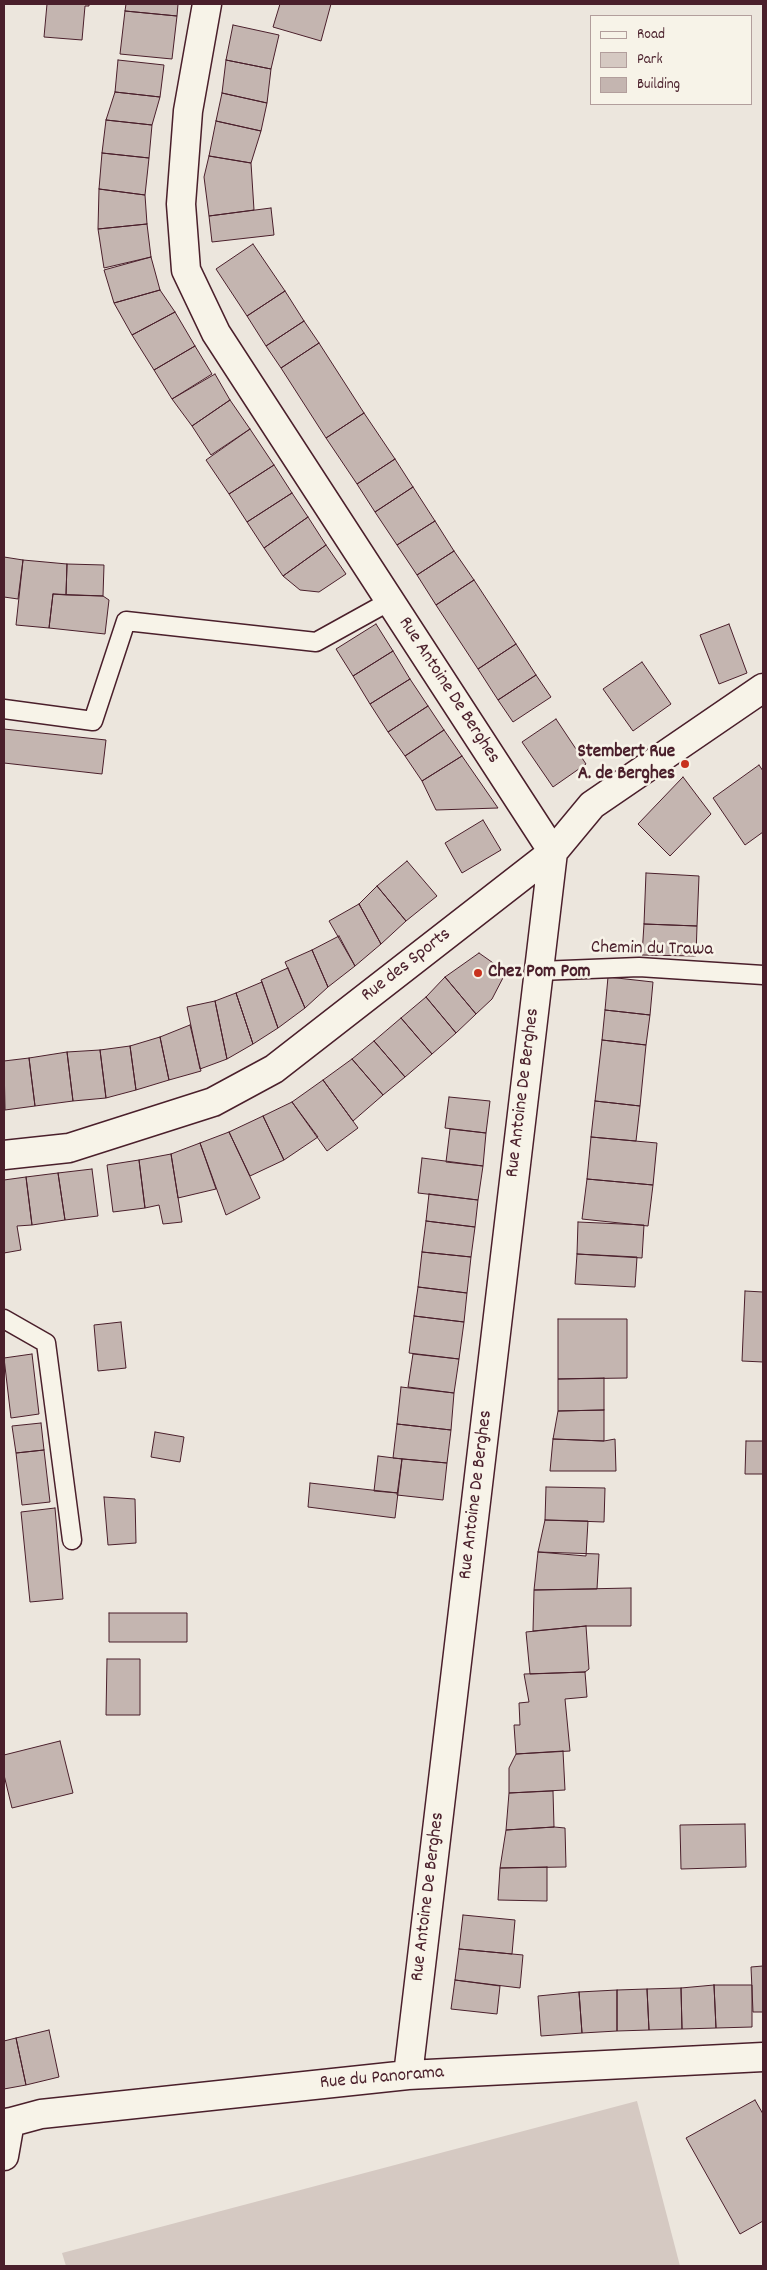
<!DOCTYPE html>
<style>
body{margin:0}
#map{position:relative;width:767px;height:2270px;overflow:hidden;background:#ece6dd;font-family:Dekko,sans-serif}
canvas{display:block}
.frame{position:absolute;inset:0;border:5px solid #4a1f2b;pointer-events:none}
.legend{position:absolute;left:590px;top:15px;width:162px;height:90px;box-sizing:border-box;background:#f7f3e8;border:1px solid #b29e9c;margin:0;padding:6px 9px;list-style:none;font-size:15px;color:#4a1f2b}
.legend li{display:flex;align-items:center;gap:10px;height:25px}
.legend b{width:25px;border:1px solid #b29e9c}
</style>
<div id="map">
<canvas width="767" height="2270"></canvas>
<div class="frame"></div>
<ul class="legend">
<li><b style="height:6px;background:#f7f3e8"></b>Road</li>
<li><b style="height:14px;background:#d5c9c2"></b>Park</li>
<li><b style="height:14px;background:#c4b5b0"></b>Building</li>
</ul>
</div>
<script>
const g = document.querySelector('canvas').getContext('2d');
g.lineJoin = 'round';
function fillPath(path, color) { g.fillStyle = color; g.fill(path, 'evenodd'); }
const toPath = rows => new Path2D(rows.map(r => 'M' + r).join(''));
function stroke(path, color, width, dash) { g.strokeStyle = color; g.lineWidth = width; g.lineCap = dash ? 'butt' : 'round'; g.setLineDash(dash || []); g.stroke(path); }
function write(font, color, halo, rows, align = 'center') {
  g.font = font + ' Dekko,sans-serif'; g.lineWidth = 5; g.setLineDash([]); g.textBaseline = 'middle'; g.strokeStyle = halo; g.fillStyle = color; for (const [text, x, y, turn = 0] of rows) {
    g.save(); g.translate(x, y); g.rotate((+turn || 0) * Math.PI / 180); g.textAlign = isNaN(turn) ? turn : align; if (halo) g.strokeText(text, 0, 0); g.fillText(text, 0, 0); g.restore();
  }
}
fillPath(toPath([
 [637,2101,680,2266,66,2266,62,2253]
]), '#d5c9c2');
const building = toPath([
 [47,4,89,4,89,6,85,6,82,40,44,37,47,4],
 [126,4,178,4,177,16,125,11,126,4],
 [280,4,331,4,321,41,273,27,280,4],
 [125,11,177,16,172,59,120,54,125,11],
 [233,25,279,35,271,69,226,60,233,25],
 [118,60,164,65,160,97,115,92,118,60],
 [226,60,271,69,267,103,222,93,226,60],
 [115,92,160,97,152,125,106,120,115,92],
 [222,93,267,103,261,131,216,121,222,93],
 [106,120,152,125,149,158,102,153,106,120],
 [216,121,261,131,251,163,209,156,216,121],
 [102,153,149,158,145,195,99,189,102,153],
 [209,156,251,163,254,210,209,216,204,177,209,156],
 [99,189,145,195,147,224,98,229,99,189],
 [271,208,274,235,212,242,209,216,271,208],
 [147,224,151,257,104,268,98,229,147,224],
 [253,244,285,291,247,316,216,269,253,244],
 [151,257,160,290,114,303,104,270,151,257],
 [160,290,175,312,132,335,114,303,160,290],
 [285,291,304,321,266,346,247,316,285,291],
 [175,312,195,346,154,370,132,335,175,312],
 [304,321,319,343,281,368,266,346,304,321],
 [319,343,364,413,326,438,281,368,319,343],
 [195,346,212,374,172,399,154,370,195,346],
 [215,374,230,400,192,426,172,399,215,374],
 [230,400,250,429,211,455,192,426,230,400],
 [364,413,395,459,357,484,326,438,364,413],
 [250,429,274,465,229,494,206,460,250,429],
 [395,459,413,487,375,512,357,484,395,459],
 [274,465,292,493,247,522,229,494,274,465],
 [413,487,435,521,397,545,375,512,413,487],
 [292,493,308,517,264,548,247,522,292,493],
 [308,517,326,545,283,576,264,548,308,517],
 [435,521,454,551,417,575,397,545,435,521],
 [326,545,346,574,319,592,300,590,283,576,326,545],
 [454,551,474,580,436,605,417,575,454,551],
 [4,557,23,560,18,599,4,597,4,557],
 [23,560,67,564,66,595,53,594,49,628,16,625,23,560],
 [67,564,104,565,103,596,66,595,67,564],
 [474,580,516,644,478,669,436,605,474,580],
 [53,594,103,596,109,600,105,634,49,628,53,594],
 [376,624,393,651,353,676,336,649,376,624],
 [729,624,747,673,719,684,700,635,729,624],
 [516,644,536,675,498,700,478,669,516,644],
 [393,651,410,679,370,704,353,676,393,651],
 [642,662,671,704,633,731,603,689,642,662],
 [536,675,551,697,513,722,498,700,536,675],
 [410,679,428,706,388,732,370,704,410,679],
 [428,706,444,730,405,756,388,732,428,706],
 [556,719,586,764,553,787,522,742,556,719],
 [4,729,106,740,102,774,4,763,4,729],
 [444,730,462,756,422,781,405,756,444,730],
 [462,756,498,808,436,810,422,781,462,756],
 [759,765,763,771,763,832,745,845,713,798,759,765],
 [683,777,711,814,670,856,638,824,683,777],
 [483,820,501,850,462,873,445,843,483,820],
 [407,861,437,896,406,921,377,886,407,861],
 [646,873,699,876,697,926,644,924,646,873],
 [377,886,406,921,381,944,359,904,377,886],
 [359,904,381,944,355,966,329,921,359,904],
 [644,924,697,926,696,956,642,955,644,924],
 [339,936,355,966,328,987,312,950,339,936],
 [312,950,328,987,305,1008,285,962,312,950],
 [479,953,506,972,492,999,476,1014,445,977,479,953],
 [288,968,305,1008,278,1028,261,980,288,968],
 [445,977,476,1014,456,1033,426,997,445,977],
 [608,977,653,982,650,1015,605,1010,608,977],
 [262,982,278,1028,253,1044,236,993,262,982],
 [236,993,253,1044,227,1059,215,1001,236,993],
 [426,997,456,1033,432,1054,401,1018,426,997],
 [215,1001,227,1059,200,1069,187,1007,215,1001],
 [605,1010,650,1015,646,1045,602,1040,605,1010],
 [401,1018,432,1054,405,1077,374,1041,401,1018],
 [190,1025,201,1071,169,1080,160,1037,190,1025],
 [160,1037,169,1080,136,1090,130,1046,160,1037],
 [602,1040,646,1045,640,1106,595,1101,602,1040],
 [374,1041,405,1077,383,1095,352,1059,374,1041],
 [130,1046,136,1090,106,1098,100,1050,130,1046],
 [100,1050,106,1098,73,1101,67,1052,100,1050],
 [67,1052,73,1101,35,1106,29,1058,67,1052],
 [29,1058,35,1106,5,1110,4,1061,29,1058],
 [352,1059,383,1095,353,1121,323,1080,352,1059],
 [323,1080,358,1128,327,1151,292,1102,323,1080],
 [449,1097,490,1101,486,1133,445,1128,449,1097],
 [595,1101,640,1106,636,1141,591,1137,595,1101],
 [292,1102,318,1137,284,1160,263,1116,292,1102],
 [263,1116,284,1160,250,1176,229,1132,263,1116],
 [450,1129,486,1133,483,1166,446,1162,450,1129],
 [229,1132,260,1198,226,1215,200,1143,229,1132],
 [591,1137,657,1143,653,1185,587,1179,591,1137],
 [200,1143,216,1189,178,1198,171,1154,200,1143],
 [171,1154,182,1222,163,1224,159,1205,145,1208,139,1160,171,1154],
 [422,1158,483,1166,478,1200,418,1193,422,1158],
 [139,1160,145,1208,113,1212,107,1165,139,1160],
 [92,1169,98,1216,65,1220,58,1173,92,1169],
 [58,1173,65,1220,32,1225,26,1177,58,1173],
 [26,1177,32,1225,17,1226,21,1250,4,1253,4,1180,26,1177],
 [587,1179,653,1185,648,1226,582,1219,587,1179],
 [429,1194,478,1200,475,1227,426,1221,429,1194],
 [426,1221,475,1227,471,1257,422,1252,426,1221],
 [578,1222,644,1225,642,1258,577,1254,578,1222],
 [422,1252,471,1257,467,1293,418,1287,422,1252],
 [577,1254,637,1257,635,1287,575,1284,577,1254],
 [418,1287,467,1293,464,1322,414,1316,418,1287],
 [745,1291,763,1292,763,1362,742,1361,745,1291],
 [414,1316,464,1322,459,1359,409,1353,414,1316],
 [558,1319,627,1319,627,1378,558,1379,558,1319],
 [121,1322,126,1368,98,1371,94,1325,121,1322],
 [32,1354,39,1414,11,1418,4,1358,32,1354],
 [413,1354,459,1359,454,1393,408,1387,413,1354],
 [604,1378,604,1410,558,1411,558,1379,604,1378],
 [401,1387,454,1393,451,1430,397,1424,401,1387],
 [604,1410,604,1441,553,1439,558,1411,604,1410],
 [41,1423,44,1450,16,1453,12,1426,41,1423],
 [397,1424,451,1430,447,1463,393,1458,397,1424],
 [155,1432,184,1437,180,1462,151,1457,155,1432],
 [553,1439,604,1441,615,1439,616,1471,550,1471,553,1439],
 [746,1441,763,1441,763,1474,745,1474,746,1441],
 [44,1450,50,1502,22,1505,16,1453,44,1450],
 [378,1456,402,1459,398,1493,374,1491,378,1456],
 [402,1459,447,1463,443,1500,397,1495,402,1459],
 [310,1483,398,1493,395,1518,308,1507,310,1483],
 [546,1487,605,1488,604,1522,545,1520,546,1487],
 [104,1497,135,1499,136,1543,108,1545,104,1497],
 [55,1508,63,1599,30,1602,21,1512,55,1508],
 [545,1520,588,1521,586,1556,538,1552,545,1520],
 [538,1552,599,1554,597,1589,534,1590,538,1552],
 [631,1588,631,1626,586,1626,533,1631,534,1590,631,1588],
 [109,1613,187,1613,187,1642,109,1642,109,1613],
 [586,1626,589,1669,585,1672,530,1674,526,1632,586,1626],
 [107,1659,140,1659,140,1715,106,1715,107,1659],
 [585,1672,587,1697,565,1699,570,1751,516,1754,514,1725,520,1725,519,1703,529,1702,524,1674,585,1672],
 [60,1741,73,1793,12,1808,4,1775,4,1755,60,1741],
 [563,1751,565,1790,509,1793,509,1768,516,1754,563,1751],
 [553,1791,554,1827,506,1830,509,1793,553,1791],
 [745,1824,746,1867,681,1869,680,1825,745,1824],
 [554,1827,565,1828,566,1867,500,1868,506,1830,554,1827],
 [547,1867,547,1901,498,1900,500,1868,547,1867],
 [463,1915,515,1920,512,1954,459,1949,463,1915],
 [459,1949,523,1955,520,1988,455,1980,459,1949],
 [763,1966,763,2012,753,2012,751,1967,763,1966],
 [455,1980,500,1986,497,2014,451,2009,455,1980],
 [714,1985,716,2028,682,2029,681,1988,714,1985],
 [714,1985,752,1985,752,2027,716,2028,714,1985],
 [681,1988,682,2029,649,2030,647,1989,681,1988],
 [647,1989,649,2030,617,2031,617,1990,647,1989],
 [617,1990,617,2031,582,2033,579,1992,617,1990],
 [579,1992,582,2033,541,2036,538,1996,579,1992],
 [49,2030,59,2077,26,2085,16,2038,49,2030],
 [16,2038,26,2085,4,2089,4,2041,16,2038],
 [755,2100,763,2114,763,2221,740,2234,686,2138,755,2100]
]);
fillPath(building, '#c4b5b0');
stroke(building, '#4a1f2b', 1);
const lane = toPath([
 [4,709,93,721,126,621,316,642,390,601],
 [539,971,639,967,763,975],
 [4,1319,46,1343,72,1540]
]);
const street = toPath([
 [207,4,188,111,181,204,186,270,216,333,553,852,408,2075],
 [4,1155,69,1148,213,1102,274,1069,553,852,592,805,763,688],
 [4,2124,41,2114,408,2075,763,2057],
 [4,2156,10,2122]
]);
stroke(lane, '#4a1f2b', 21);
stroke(street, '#4a1f2b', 31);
stroke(lane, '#f7f3e8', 18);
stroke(street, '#f7f3e8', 28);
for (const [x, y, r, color] of [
 [685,764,5,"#c8321e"],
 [478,973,5,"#c8321e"]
]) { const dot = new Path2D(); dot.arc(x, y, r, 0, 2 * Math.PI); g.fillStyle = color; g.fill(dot); stroke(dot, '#f7f3e8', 2); }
write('19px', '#4a1f2b', '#f7f3e8', [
 ["Rue Antoine De Berghes",448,691,57],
 ["Chemin du Trawa",652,950,1],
 ["Rue des Sports",407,966,-38],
 ["Rue Antoine De Berghes",524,1093,-83],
 ["Rue Antoine De Berghes",477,1495,-83],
 ["Rue Antoine De Berghes",429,1897,-83],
 ["Rue du Panorama",382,2079,-5]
]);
write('bold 19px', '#4a1f2b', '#f7f3e8', [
 ["Stembert Rue",675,753],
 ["A. de Berghes",675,775],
 ["Chez Pom Pom",488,973,"left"]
], 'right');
</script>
